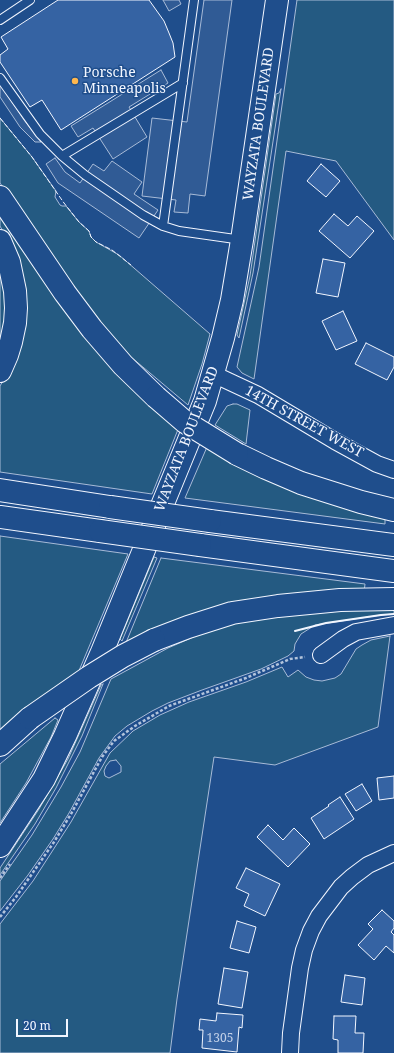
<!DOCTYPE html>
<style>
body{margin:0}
#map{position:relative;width:394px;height:1053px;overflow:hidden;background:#1f4e8c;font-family:"Noto Serif",serif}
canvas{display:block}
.scale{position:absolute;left:16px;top:1019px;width:52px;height:18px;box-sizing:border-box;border:2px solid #f2f6ff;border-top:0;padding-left:5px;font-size:12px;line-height:14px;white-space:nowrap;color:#f2f6ff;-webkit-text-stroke:3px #1f4e8c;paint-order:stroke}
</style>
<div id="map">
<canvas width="394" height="1053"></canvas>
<div class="scale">20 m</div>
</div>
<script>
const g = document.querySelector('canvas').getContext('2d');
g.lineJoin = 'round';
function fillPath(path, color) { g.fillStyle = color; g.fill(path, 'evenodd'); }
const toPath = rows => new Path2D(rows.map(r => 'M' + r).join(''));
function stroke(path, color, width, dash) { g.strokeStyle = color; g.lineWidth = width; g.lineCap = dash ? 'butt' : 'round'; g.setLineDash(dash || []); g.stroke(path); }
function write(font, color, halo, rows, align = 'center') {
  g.font = font + ' "Noto Serif",serif'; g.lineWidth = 3; g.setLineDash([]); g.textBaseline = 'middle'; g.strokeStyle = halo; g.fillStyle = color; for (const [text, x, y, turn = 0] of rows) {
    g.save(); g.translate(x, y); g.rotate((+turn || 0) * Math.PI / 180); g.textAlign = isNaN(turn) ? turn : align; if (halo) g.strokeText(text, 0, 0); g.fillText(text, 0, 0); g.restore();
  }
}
const green = toPath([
 [297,0,394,0,394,240,336,161,286,151,254,379,242,373,237,367,259,267,297,0],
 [281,89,253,273,239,338,237,335,250,276,276,94,279,93,281,89],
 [0,118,32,157,56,191,55,197,60,205,62,206,66,206,79,222,89,231,91,237,96,242,119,255,210,334,202,364,188,405,131,357,105,332,0,183,0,118],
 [0,209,179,427,152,494,0,472,0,386,8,372,6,237,0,226,0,209],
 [0,260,8,299,0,349,0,260],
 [233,404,237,404,250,410,246,444,215,425,227,406,233,404],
 [207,447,385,516,385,524,185,498,207,447],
 [0,536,128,554,78,673,0,734,0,536],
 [154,557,157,558,122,641,120,639,154,557],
 [161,558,365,584,364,593,125,645,161,558],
 [394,607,394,614,381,615,315,625,301,634,295,644,294,651,288,656,261,669,202,690,168,703,152,711,127,726,115,736,99,758,69,813,53,839,28,875,0,911,0,881,32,835,61,787,80,752,111,679,168,648,212,629,262,617,394,607],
 [390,636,378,727,275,765,214,757,177,999,170,1053,0,1053,0,924,33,881,53,850,71,822,110,753,133,731,160,715,189,702,246,682,282,667,288,677,298,670,306,677,314,680,322,681,335,678,341,674,356,649,362,645,371,640,390,636],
 [116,760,121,766,121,772,109,778,105,776,104,771,106,766,110,761,116,760],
 [103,684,82,736,56,788,35,824,0,875,0,868,39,809,68,759,101,685,103,684],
 [55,718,58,720,51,737,26,783,0,823,0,764,55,718]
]);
fillPath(green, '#245a82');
stroke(green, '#a8bbd7', 1);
const parking = toPath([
 [163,0,179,0,181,4,169,11,163,0],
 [204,0,232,0,205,196,190,194,188,213,174,212,176,200,142,196,152,118,187,122,204,0],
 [161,70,168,83,129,107,147,137,113,159,93,128,78,137,71,126,161,70],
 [0,84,24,120,41,142,35,142,20,127,0,97,0,84],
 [55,158,65,172,80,183,93,164,104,171,112,161,142,182,134,194,158,210,139,238,58,183,46,164,55,158]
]);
fillPath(parking, '#305b95');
stroke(parking, '#a8bbd7', 1);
const building = toPath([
 [58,0,149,0,164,21,169,33,173,43,175,57,61,130,42,100,30,107,0,62,0,55,8,49,1,37,58,0],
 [321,164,340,181,326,197,307,181,321,164],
 [334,214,348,226,357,216,374,231,350,258,319,231,334,214],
 [323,259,345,263,338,297,316,293,323,259],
 [343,311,357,341,336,350,322,321,343,311],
 [366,343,394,357,394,367,387,380,355,364,366,343],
 [394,776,394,798,379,800,377,778,394,776],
 [362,784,372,801,356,811,345,794,362,784],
 [340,797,354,819,324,839,311,818,329,806,328,805,340,797],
 [268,825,283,840,294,828,310,844,288,867,257,837,268,825],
 [246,868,280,884,265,916,244,906,249,894,236,888,246,868],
 [382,910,394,921,394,928,391,932,394,935,394,953,386,946,374,960,358,945,373,929,368,924,382,910],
 [237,921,256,927,249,953,230,948,237,921],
 [224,968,248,972,242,1008,218,1004,224,968],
 [345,975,365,978,362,1005,341,1002,345,975],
 [217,1013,243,1015,242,1028,239,1027,237,1052,202,1048,203,1030,199,1030,200,1019,216,1021,217,1013],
 [334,1016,356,1016,355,1033,364,1033,363,1053,338,1053,338,1040,333,1039,334,1016]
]);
fillPath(building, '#3563a3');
stroke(building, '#f2f6ff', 1);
const lane = toPath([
 [0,20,30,0],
 [0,78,40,134,62,156,85,175,143,215,163,226,179,231,242,240],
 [62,156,183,83],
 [163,226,194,0]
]);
const street = toPath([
 [213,374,258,395,335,441,377,464,394,470],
 [321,655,343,639,356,632,394,625],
 [290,1053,291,1033,300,968,304,950,311,931,319,916,341,887,352,877,368,865,394,853]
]);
const secondary = toPath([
 [0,846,44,779,65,736,102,652,205,401,223,338,232,300,242,240,277,0]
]);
const highway = toPath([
 [0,197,65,293,92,329,123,365,156,397],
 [0,241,9,262,15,291,16,308,15,323,11,342,7,355,0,371],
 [237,454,266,468,301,483,361,502,394,510],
 [0,490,110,507],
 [0,517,100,531],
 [210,521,394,545],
 [200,545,394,571],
 [154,640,188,627,232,613,278,606,340,600,394,599],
 [0,745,30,718]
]);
stroke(lane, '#f2f6ff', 10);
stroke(street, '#f2f6ff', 18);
stroke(secondary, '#f2f6ff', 24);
stroke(highway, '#f2f6ff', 24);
stroke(toPath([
 [0,878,10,864],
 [0,917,16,897,54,842,71,814,102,757,114,741,135,726,169,706,246,678,290,659,305,657]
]), '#b3c4dc', 2.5, [3, 2]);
stroke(lane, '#1f4e8c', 8);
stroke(street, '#1f4e8c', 16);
stroke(secondary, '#1f4e8c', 22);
stroke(highway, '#1f4e8c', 22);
const highwayBridge = toPath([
 [156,397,185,422,237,454],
 [110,507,210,521],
 [100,531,200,545],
 [30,718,89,677,123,656,154,640]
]);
stroke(highwayBridge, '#f2f6ff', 24, []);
stroke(highwayBridge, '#1f4e8c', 22);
stroke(toPath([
 [0,118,32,157,64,203,79,222,89,231,91,237,96,242,112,250,131,265]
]), '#f2f6ff', 1, [5, 2]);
stroke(toPath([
 [295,631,326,623,381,615,394,614]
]), '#f2f6ff', 2);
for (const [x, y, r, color] of [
 [75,81,4,"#ffb74d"]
]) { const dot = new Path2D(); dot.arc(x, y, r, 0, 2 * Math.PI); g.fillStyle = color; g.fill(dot); stroke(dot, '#1f4e8c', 1.5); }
write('12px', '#c3d1e8', null, [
 ["1305",220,1039]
]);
write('14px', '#f2f6ff', '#1f4e8c', [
 ["Porsche",83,73],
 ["Minneapolis",83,89]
], 'left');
write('14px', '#f2f6ff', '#1f4e8c', [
 ["WAYZATA BOULEVARD",259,124,-82],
 ["14TH STREET WEST",304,422,29],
 ["WAYZATA BOULEVARD",187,439,-69]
]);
</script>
